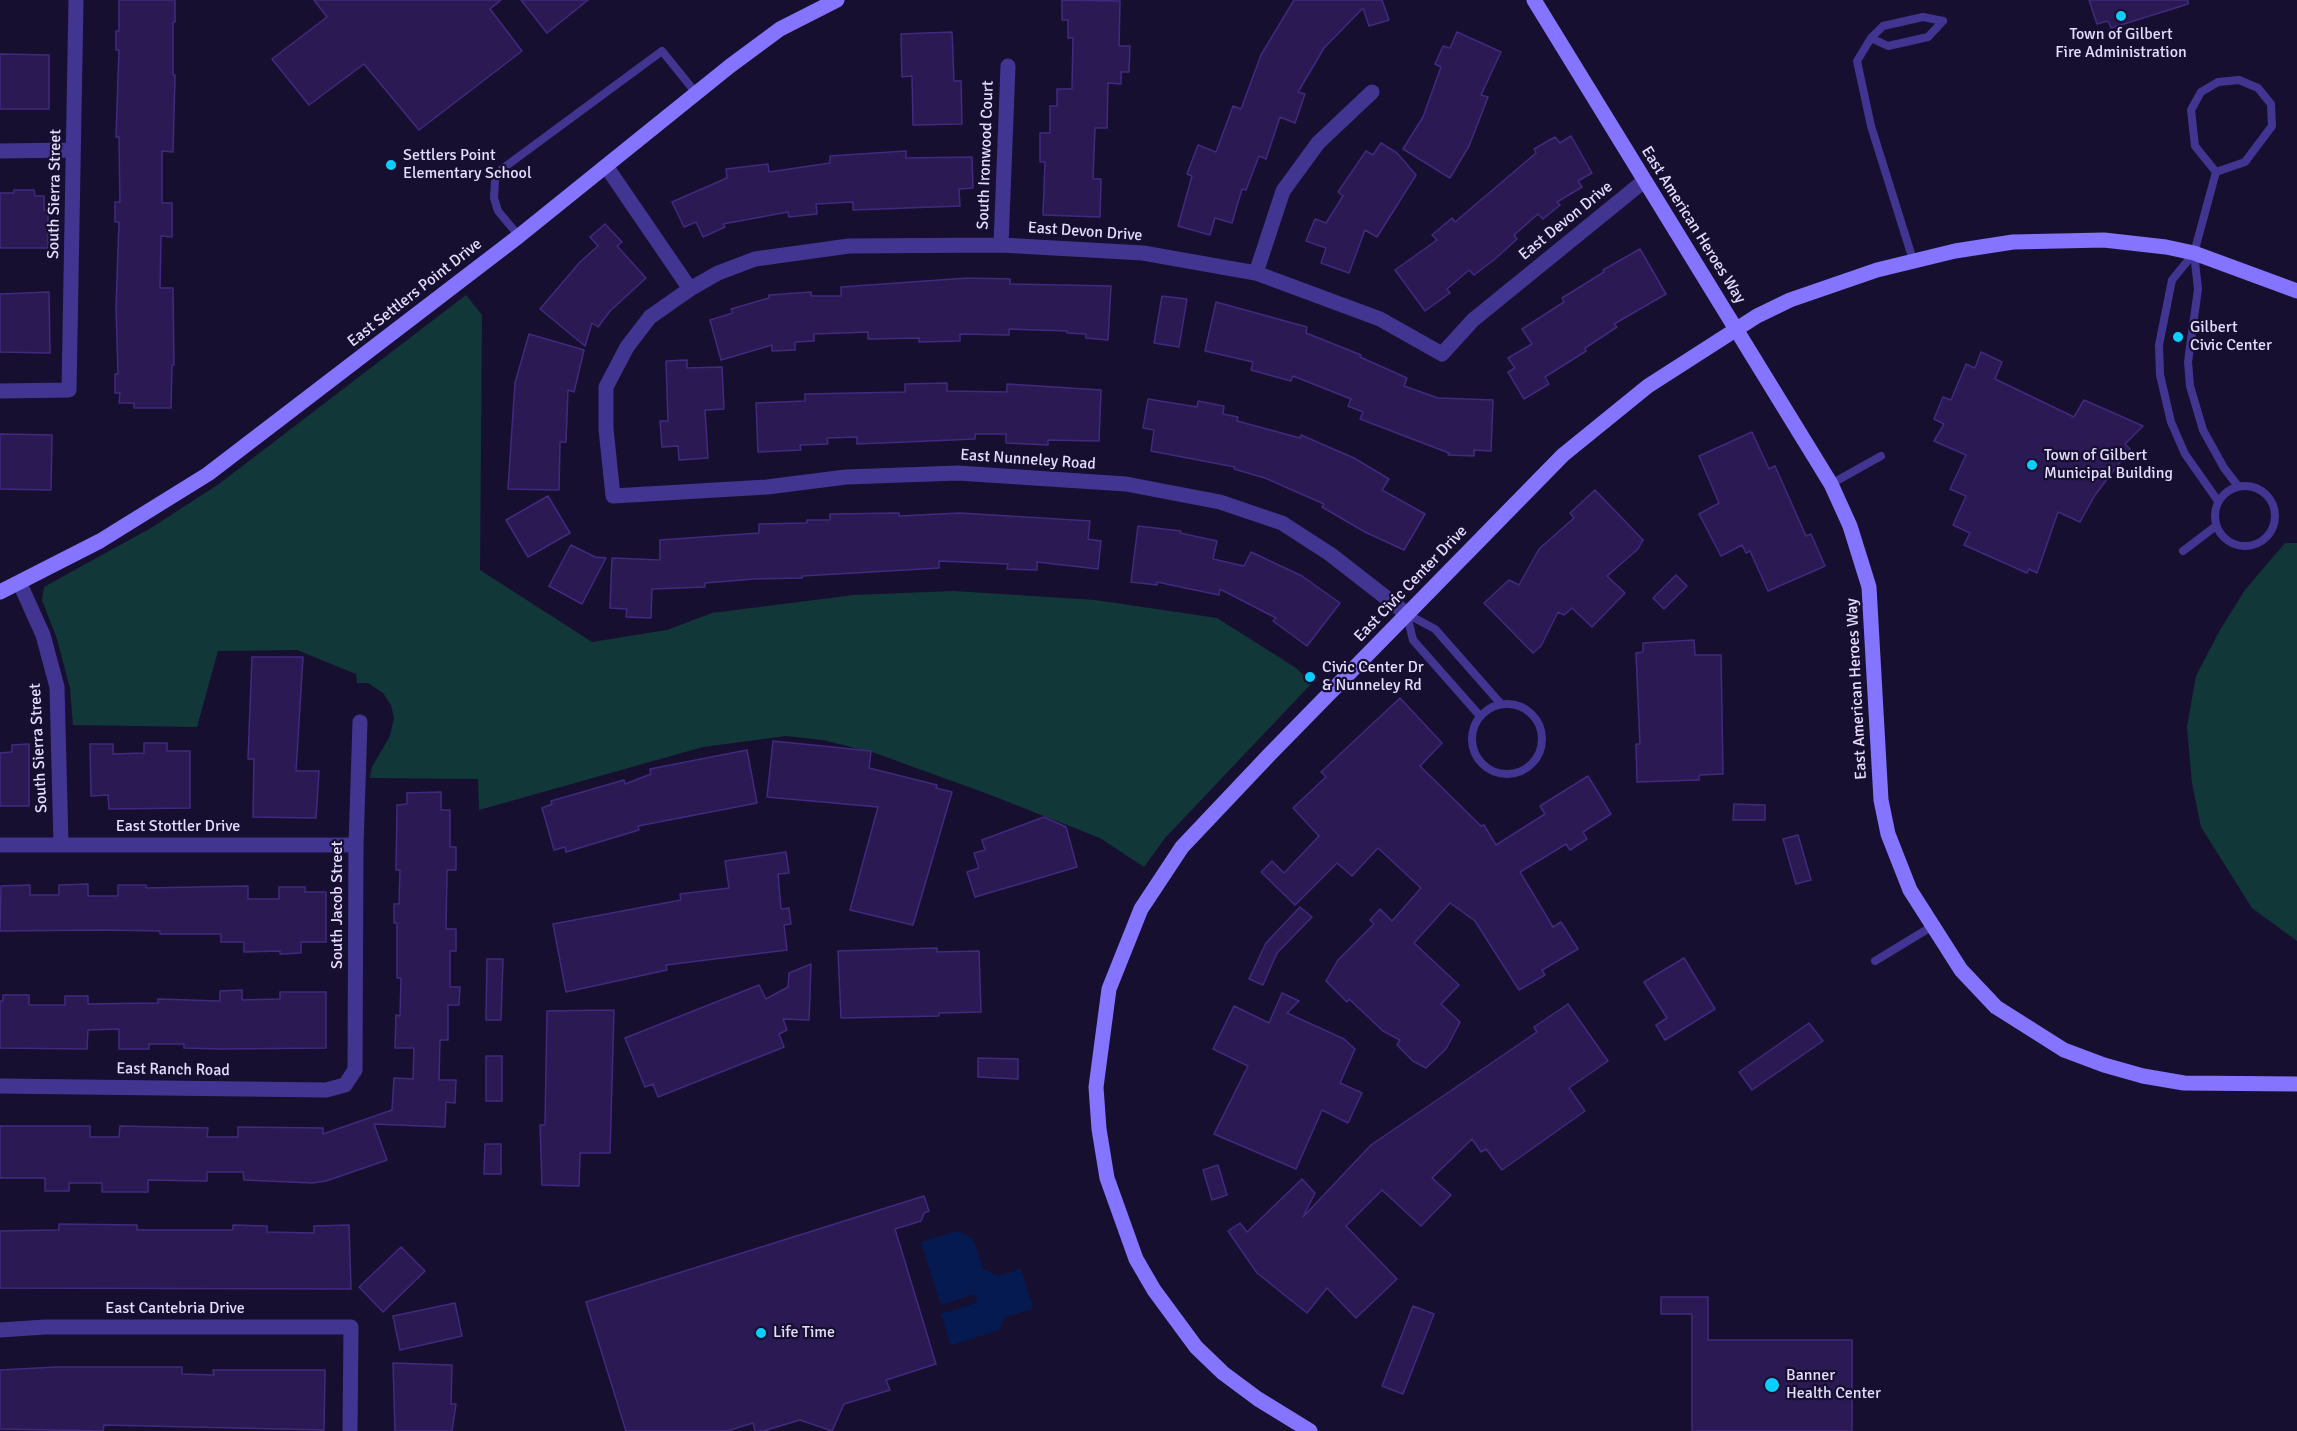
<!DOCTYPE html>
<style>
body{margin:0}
canvas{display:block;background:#170f2f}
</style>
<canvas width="2297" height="1431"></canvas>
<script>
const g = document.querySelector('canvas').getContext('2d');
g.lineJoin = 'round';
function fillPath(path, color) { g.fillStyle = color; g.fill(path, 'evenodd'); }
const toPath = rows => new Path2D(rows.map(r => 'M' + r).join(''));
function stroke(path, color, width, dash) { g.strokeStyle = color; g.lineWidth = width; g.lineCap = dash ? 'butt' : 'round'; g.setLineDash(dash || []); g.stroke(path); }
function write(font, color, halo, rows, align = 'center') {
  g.font = font + ' Signika,sans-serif'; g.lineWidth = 4.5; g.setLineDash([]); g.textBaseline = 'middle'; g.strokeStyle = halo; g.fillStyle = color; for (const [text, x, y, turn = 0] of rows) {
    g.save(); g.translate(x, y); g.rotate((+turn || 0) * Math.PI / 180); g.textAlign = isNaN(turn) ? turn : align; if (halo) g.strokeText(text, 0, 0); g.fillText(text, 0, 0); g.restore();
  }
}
fillPath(toPath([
 [466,295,482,315,480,570,592,642,667,630,712,613,854,595,954,591,1095,600,1217,618,1296,668,1312,683,1165,838,1144,867,1100,838,988,794,875,753,823,740,786,736,703,747,479,810,478,779,370,778,372,767,390,736,394,718,391,705,383,693,368,683,357,683,356,674,297,650,218,651,197,727,73,725,70,688,57,639,42,600,44,587,151,528,219,484],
 [2285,543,2297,543,2297,941,2252,908,2201,827,2192,783,2187,727,2196,676,2220,630,2245,590]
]), '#113739');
fillPath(toPath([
 [958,1231,973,1239,983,1269,998,1276,1021,1269,1033,1309,1005,1317,999,1330,951,1345,941,1314,976,1303,977,1299,975,1294,941,1305,921,1242]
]), '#051a51');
const building = toPath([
 [119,0,175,0,175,22,173,22,173,75,175,75,173,152,162,151,162,203,172,203,172,237,161,236,160,288,173,288,174,365,172,365,171,408,134,408,134,403,119,403,120,393,115,393,115,374,118,374,116,307,119,222,115,222,115,202,120,202,119,137,116,137,119,50,116,50,116,31,119,31,119,0],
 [314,0,501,0,490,9,522,51,419,130,364,64,309,105,272,59,327,17,314,0],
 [521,0,588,0,547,33,521,0],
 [1062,0,1120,1,1119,46,1130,46,1129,72,1121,72,1121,84,1108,83,1107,128,1095,128,1093,179,1101,179,1100,217,1043,215,1045,162,1040,162,1040,133,1050,133,1050,106,1057,106,1057,89,1072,89,1073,38,1068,38,1068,20,1062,20,1062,0],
 [1294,0,1382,0,1389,20,1369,26,1363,8,1324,48,1298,92,1305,94,1295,123,1280,117,1266,159,1259,156,1246,190,1242,189,1232,223,1215,218,1210,235,1178,226,1192,176,1187,174,1198,145,1216,152,1233,106,1241,109,1261,55,1294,0],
 [2089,0,2188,0,2188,4,2111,28,2108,21,2097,24,2089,0],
 [952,32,954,81,961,81,962,124,913,125,912,76,902,77,901,34,952,32],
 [1457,32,1501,52,1481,95,1488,97,1469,146,1450,178,1403,149,1423,117,1441,67,1435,64,1443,46,1450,48,1457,32],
 [0,54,49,55,49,109,0,109,0,54],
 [1571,136,1592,173,1578,181,1582,187,1557,202,1560,205,1543,219,1538,214,1514,235,1517,239,1495,259,1474,275,1469,270,1447,289,1450,293,1425,311,1395,270,1437,240,1432,235,1452,218,1455,222,1536,153,1534,149,1555,137,1560,143,1571,136],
 [1381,143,1397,153,1416,175,1377,237,1365,230,1349,273,1321,263,1326,248,1306,241,1315,219,1326,223,1343,196,1338,192,1366,151,1373,155,1381,143],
 [906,151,906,158,972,157,973,188,959,189,960,206,853,210,853,202,816,204,817,214,789,217,788,212,723,224,725,227,703,237,696,222,684,227,672,202,727,178,726,169,768,164,769,172,830,163,830,156,906,151],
 [14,190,34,190,35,196,44,196,44,210,48,210,48,248,0,248,0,193,14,193,14,190],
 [605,224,622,242,617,246,646,278,610,311,598,327,592,323,585,346,540,309,580,262,598,246,590,237,605,224],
 [1640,249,1666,294,1614,324,1617,327,1585,348,1586,351,1545,377,1549,384,1524,399,1508,372,1515,368,1508,358,1532,344,1522,329,1564,302,1562,298,1604,272,1603,270,1640,249],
 [968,278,1010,279,1010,284,1111,286,1108,340,1086,338,1086,334,1067,333,1067,331,1009,329,1009,335,960,334,960,341,919,342,919,338,868,339,868,332,814,334,814,341,795,342,795,350,772,351,772,345,721,360,710,320,733,313,731,309,769,298,769,295,811,292,811,296,841,296,841,287,968,278],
 [49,292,50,353,0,352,0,294,49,292],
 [1162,296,1187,299,1179,347,1154,343,1162,296],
 [1216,302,1307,327,1306,333,1361,355,1360,357,1407,378,1404,386,1438,398,1493,400,1491,451,1474,450,1474,456,1448,455,1449,453,1360,419,1363,412,1348,406,1351,399,1293,376,1291,381,1251,370,1253,362,1205,351,1216,302],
 [529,334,584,350,574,392,568,390,566,442,560,442,559,490,508,489,515,383,529,334],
 [1981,352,2002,362,1995,379,2074,417,2084,400,2143,426,2125,444,2130,449,2095,495,2080,522,2058,512,2037,573,2029,569,2027,573,1964,545,1970,533,1953,525,1966,496,1950,489,1966,455,1934,441,1944,424,1934,419,1943,397,1951,400,1966,364,1975,368,1981,352],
 [687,360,687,368,722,367,724,409,705,410,708,458,679,460,678,446,662,447,660,421,668,421,666,361,687,360],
 [947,383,947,391,1007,392,1007,384,1101,390,1099,441,1048,440,1048,445,1006,443,1006,434,975,434,975,439,857,444,857,437,827,438,828,444,800,445,801,450,758,452,756,403,805,401,805,394,905,392,905,384,947,383],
 [1148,399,1197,407,1198,401,1224,406,1223,414,1238,417,1237,421,1300,438,1301,435,1354,458,1389,479,1382,490,1425,514,1404,550,1365,532,1322,507,1324,504,1265,478,1234,469,1235,467,1151,451,1154,430,1143,428,1148,399],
 [1752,432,1769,469,1775,466,1806,536,1811,534,1825,566,1768,591,1750,551,1746,553,1742,545,1721,556,1699,514,1719,503,1699,456,1752,432],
 [0,434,52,435,51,490,0,489,0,434],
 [1595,490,1643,540,1638,549,1607,576,1625,593,1592,627,1572,608,1564,615,1558,612,1541,646,1533,653,1484,603,1509,580,1519,585,1539,549,1574,518,1570,513,1595,490],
 [548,496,570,533,528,557,506,520,548,496],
 [899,513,899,516,960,513,1090,521,1088,539,1101,541,1098,569,1037,562,1037,570,1007,569,1008,564,939,561,939,568,802,576,802,578,754,579,705,583,705,587,652,589,651,618,626,617,627,609,610,608,612,558,660,560,660,540,759,533,759,524,807,523,807,520,830,520,830,514,899,513],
 [1138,526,1181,531,1180,533,1217,541,1213,559,1244,566,1251,552,1302,576,1340,603,1307,646,1273,621,1276,618,1220,589,1219,595,1157,582,1157,585,1131,582,1138,526],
 [571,545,595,557,606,558,582,604,549,586,571,545],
 [1676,575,1687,586,1664,609,1653,598,1676,575],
 [1694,640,1695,655,1721,655,1723,774,1699,775,1699,780,1637,782,1636,744,1640,744,1636,653,1643,652,1643,643,1694,640],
 [252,657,303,657,296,771,319,771,316,818,253,817,254,759,248,759,252,657],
 [1400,698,1442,743,1420,766,1481,826,1484,825,1496,845,1545,814,1540,806,1588,776,1611,814,1583,832,1587,839,1570,850,1566,844,1520,872,1553,927,1561,922,1578,949,1542,970,1545,975,1519,990,1475,921,1450,903,1414,943,1459,985,1441,1004,1460,1022,1446,1049,1426,1068,1413,1061,1397,1045,1400,1040,1383,1031,1349,999,1347,1002,1326,981,1338,960,1374,924,1370,920,1380,909,1392,921,1421,888,1378,848,1352,876,1337,863,1295,905,1261,872,1272,861,1284,873,1319,836,1293,808,1326,777,1321,772,1400,698],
 [773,741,871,751,869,768,937,785,936,788,952,792,913,925,850,910,878,807,767,797,773,741],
 [144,743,167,743,167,751,190,751,190,808,109,809,108,795,91,796,90,744,113,744,113,754,144,753,144,743],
 [29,744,29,806,0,806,0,753,12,752,12,745,29,744],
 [747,750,757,803,638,826,639,830,566,852,565,847,554,850,542,808,552,804,551,801,624,780,625,784,651,774,650,769,747,750],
 [441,792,441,810,450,810,450,847,456,847,456,870,447,870,446,929,456,929,456,951,450,951,450,987,460,987,459,1005,448,1005,448,1040,440,1040,439,1080,456,1080,455,1103,446,1102,445,1127,374,1124,387,1160,326,1181,312,1183,244,1180,243,1172,207,1172,207,1181,148,1180,148,1192,102,1192,102,1183,69,1183,69,1191,45,1191,45,1178,0,1178,0,1126,90,1126,90,1137,119,1137,120,1126,208,1128,207,1137,238,1137,238,1127,323,1128,323,1134,392,1110,394,1078,413,1079,414,1048,395,1048,396,1015,400,1016,401,978,397,978,397,923,394,923,394,904,399,904,400,870,396,870,397,805,407,804,407,793,441,792],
 [1734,804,1765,805,1765,820,1733,820,1734,804],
 [1044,817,1066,827,1077,867,975,897,967,872,979,868,974,853,985,850,982,840,1044,817],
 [1798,835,1811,880,1796,884,1783,839,1798,835],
 [786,852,789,873,778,874,781,909,789,908,791,924,784,925,787,950,666,965,667,970,566,992,553,924,681,900,680,894,729,888,725,861,786,852],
 [88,884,88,896,118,896,118,885,146,885,146,888,248,886,248,899,279,899,279,887,305,887,305,892,326,892,326,942,301,942,301,953,280,954,280,951,244,952,244,942,221,942,221,934,160,934,160,931,104,930,0,931,1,886,30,885,30,895,59,895,59,885,88,884],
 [1300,907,1312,917,1277,953,1263,985,1249,979,1266,943,1300,907],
 [937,948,937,952,979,951,981,1012,939,1013,939,1016,841,1018,838,951,937,948],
 [1684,958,1715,1009,1665,1040,1656,1025,1667,1018,1644,982,1684,958],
 [487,959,503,959,501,1020,486,1020,487,959],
 [811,964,809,1020,783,1019,787,1030,779,1034,784,1047,658,1097,653,1084,645,1087,625,1038,759,985,766,999,788,987,789,973,811,964],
 [242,990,242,1000,280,999,280,992,326,992,326,1048,221,1049,184,1048,184,1044,149,1044,149,1049,119,1049,119,1029,88,1030,87,1049,0,1048,0,1001,3,1001,3,995,29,995,29,1005,65,1005,65,996,88,996,88,1004,158,1003,158,999,220,1001,220,991,242,990],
 [1282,993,1299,1001,1287,1013,1344,1039,1355,1049,1340,1083,1362,1093,1348,1123,1322,1110,1296,1169,1214,1134,1248,1066,1213,1049,1234,1006,1269,1023,1282,993],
 [1568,1004,1608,1061,1569,1088,1585,1111,1502,1170,1486,1149,1481,1152,1472,1139,1432,1178,1451,1195,1421,1226,1382,1190,1346,1226,1397,1279,1356,1318,1327,1288,1307,1313,1257,1273,1228,1231,1240,1223,1247,1232,1302,1179,1315,1193,1303,1217,1371,1145,1537,1032,1534,1027,1568,1004],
 [614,1010,610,1153,580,1153,579,1186,542,1185,540,1125,545,1125,547,1011,614,1010],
 [1809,1023,1823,1041,1752,1090,1739,1072,1809,1023],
 [486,1056,502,1056,502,1101,486,1101,486,1056],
 [978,1058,1018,1059,1018,1079,978,1077,978,1058],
 [485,1144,501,1144,501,1174,484,1174,485,1144],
 [1218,1165,1227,1195,1212,1200,1203,1170,1218,1165],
 [924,1196,929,1211,924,1213,921,1221,895,1229,936,1364,886,1380,890,1390,844,1404,832,1431,800,1420,763,1431,755,1431,753,1423,727,1431,626,1431,586,1302,924,1196],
 [59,1224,137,1225,137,1230,233,1230,233,1225,267,1226,267,1232,314,1233,314,1226,349,1225,351,1289,0,1288,0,1231,59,1230,59,1224],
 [401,1247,425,1271,383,1312,359,1287,401,1247],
 [1661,1297,1708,1297,1708,1340,1852,1340,1852,1431,1692,1431,1692,1314,1661,1314,1661,1297],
 [455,1303,462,1336,400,1350,393,1316,455,1303],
 [1413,1306,1434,1314,1403,1394,1382,1386,1413,1306],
 [393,1363,452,1365,451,1404,456,1404,452,1431,395,1431,393,1363],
 [57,1367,182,1367,182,1374,214,1375,213,1370,325,1370,324,1430,104,1425,103,1431,0,1429,0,1370,57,1367]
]);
fillPath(building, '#2a1952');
stroke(building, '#422980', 1.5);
stroke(toPath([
 [1871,38,1888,46,1928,37,1943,21],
 [2239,80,2258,88,2271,104,2272,126,2245,162,2216,172,2195,146,2191,110,2201,92,2218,82,2239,80],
 [2216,172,2194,253,2198,289,2188,362,2190,386,2203,430,2224,468,2238,486],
 [519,236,498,211,494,198,495,180,502,169,662,51,696,93],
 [2194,253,2172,280,2159,345,2160,375,2171,422,2185,454,2218,501],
 [1913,260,1871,126,1857,61,1871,38,1883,26,1923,17,1943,21],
 [1831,484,1881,456],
 '2215 516a30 30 0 1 1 60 0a30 30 0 1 1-60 0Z',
 [2183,551,2216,526],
 [1407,614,1435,629,1501,704],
 [1407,615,1413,640,1480,716],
 '1472 739a35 35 0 1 1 70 0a35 35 0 1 1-70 0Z',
 [1875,961,1931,927]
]), '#423592', 8);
stroke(toPath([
 [0,151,73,150],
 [606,166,690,289],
 [1001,245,1008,66],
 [1256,273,1283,191,1318,143,1372,92],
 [0,391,69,390,76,0],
 [20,584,43,635,57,687,61,845],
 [1407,614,1330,554,1282,523,1220,502,1126,484,958,473,846,477,767,487,613,496,606,429,606,387,627,347,650,317,690,289,718,273,755,259,849,246,1001,245,1143,253,1256,273,1380,319,1442,354,1473,320,1644,181],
 [0,845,356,845],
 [0,1086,326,1090,345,1085,355,1070,356,845,360,722],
 [0,1330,45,1327,351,1327,350,1431]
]), '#423592', 15);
stroke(toPath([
 [1534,0,1831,484,1850,526,1869,587,1881,800,1888,834,1910,890,1961,970,1996,1007,2064,1050,2104,1065,2143,1076,2184,1083,2297,1084],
 [0,592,100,541,208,474,519,236,730,66,780,29,837,0],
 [1310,1431,1258,1399,1223,1373,1196,1347,1154,1290,1136,1259,1107,1178,1099,1129,1096,1087,1109,989,1141,909,1182,847,1270,754,1563,455,1648,386,1757,316,1790,300,1877,270,1955,251,2013,242,2104,240,2166,247,2194,253,2297,291]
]), '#8474ff', 15);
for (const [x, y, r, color] of [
 [2121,16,6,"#09cfff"],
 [391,165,6,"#09cfff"],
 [2178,337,6,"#09cfff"],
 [2032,465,6,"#09cfff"],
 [1310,677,6,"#09cfff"],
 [761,1333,6,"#09cfff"],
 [1772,1385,8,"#09cfff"]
]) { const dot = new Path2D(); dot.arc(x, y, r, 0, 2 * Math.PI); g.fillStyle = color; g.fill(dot); stroke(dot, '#170f2f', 2); }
write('16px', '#e4ddff', '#170f2f', [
 ["Town of Gilbert",2121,35,"center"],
 ["Fire Administration",2121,53,"center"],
 ["Settlers Point",403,156],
 ["Elementary School",403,174],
 ["Gilbert",2190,328],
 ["Civic Center",2190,346],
 ["Town of Gilbert",2044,456],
 ["Municipal Building",2044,474],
 ["Civic Center Dr",1322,668],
 ["& Nunneley Rd",1322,686],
 ["Life Time",773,1333],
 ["Banner",1786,1376],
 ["Health Center",1786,1394]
], 'left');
write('16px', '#e4ddff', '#170f2f', [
 ["South Ironwood Court",986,155,-88],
 ["South Sierra Street",55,194,-89],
 ["East Devon Drive",1566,221,-39],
 ["East American Heroes Way",1693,225,58],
 ["East Devon Drive",1085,232,4],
 ["East Settlers Point Drive",415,293,-38],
 ["East Nunneley Road",1028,460,4],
 ["East Civic Center Drive",1411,584,-46],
 ["East American Heroes Way",1857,689,-93],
 ["South Sierra Street",39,748,-93],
 ["East Stottler Drive",178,827],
 ["South Jacob Street",338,905,-90],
 ["East Ranch Road",173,1070,1],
 ["East Cantebria Drive",175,1309]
]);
</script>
